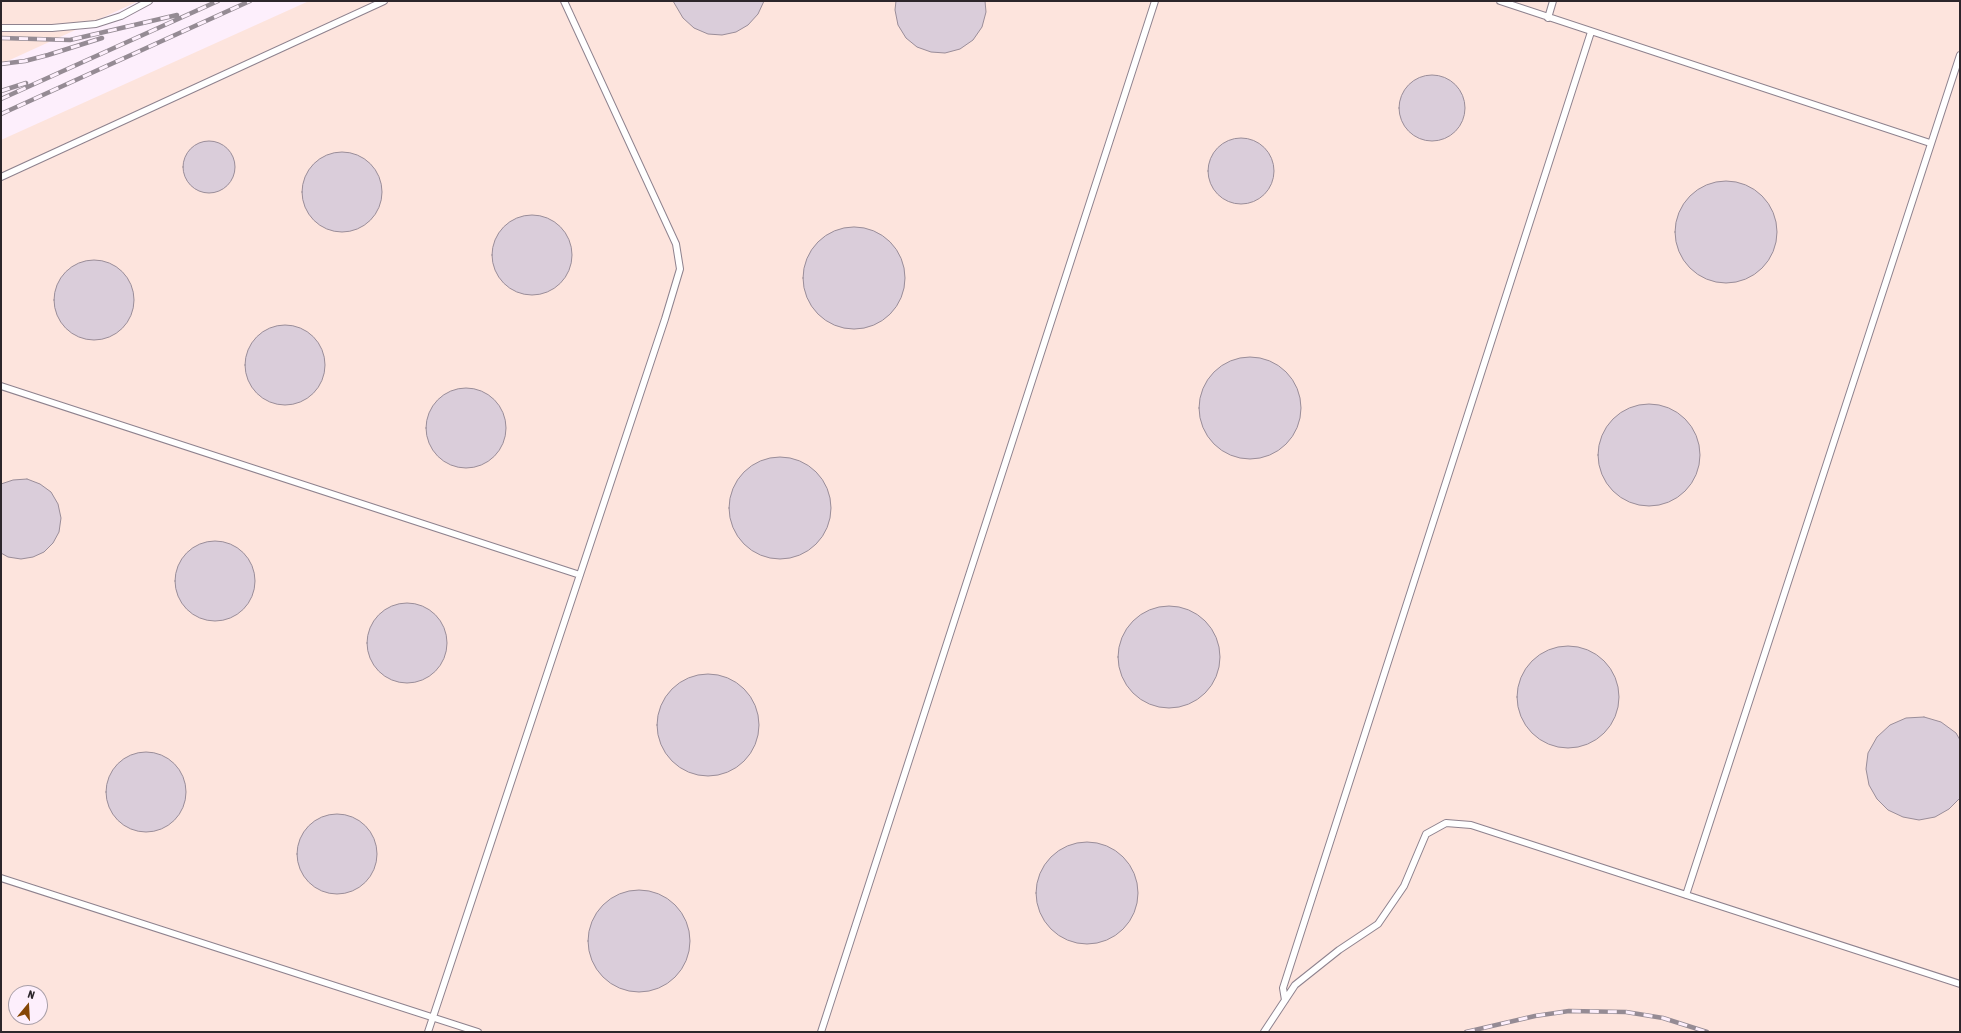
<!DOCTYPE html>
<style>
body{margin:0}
#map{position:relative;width:1961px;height:1033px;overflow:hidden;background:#fdeffc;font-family:"Asap Condensed",sans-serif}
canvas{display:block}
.frame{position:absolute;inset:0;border:2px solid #2c262b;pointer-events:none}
.north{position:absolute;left:8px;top:985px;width:40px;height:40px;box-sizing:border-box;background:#fdeffc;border:1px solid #a99fa8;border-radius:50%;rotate:18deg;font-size:11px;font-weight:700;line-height:16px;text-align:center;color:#2c262b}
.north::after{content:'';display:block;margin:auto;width:14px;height:18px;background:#854706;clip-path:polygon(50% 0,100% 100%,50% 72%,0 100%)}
</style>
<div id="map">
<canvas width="1961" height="1033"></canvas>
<div class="frame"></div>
<div class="north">N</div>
</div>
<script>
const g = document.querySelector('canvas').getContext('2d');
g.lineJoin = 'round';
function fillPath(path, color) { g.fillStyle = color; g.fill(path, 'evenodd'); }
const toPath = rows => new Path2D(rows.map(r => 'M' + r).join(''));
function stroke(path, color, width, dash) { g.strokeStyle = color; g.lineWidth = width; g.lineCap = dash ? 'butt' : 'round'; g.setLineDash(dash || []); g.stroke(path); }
fillPath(toPath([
 [1,1,139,1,1,64],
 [309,1,1960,1,1960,1032,1,1032,1,140],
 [16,993,40,993,40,1017,16,1017]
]), '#fde4dd');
const building = toPath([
 [673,1,764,1,758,14,748,25,736,32,722,35,708,34,694,28,683,18,673,1],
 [896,1,985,1,986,12,982,27,973,40,960,49,945,53,931,52,917,47,906,38,898,25,895,10,896,1],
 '1399 108a33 33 0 1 1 66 0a33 33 0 1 1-66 0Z',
 '1208 171a33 33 0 1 1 66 0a33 33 0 1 1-66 0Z',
 '183 167a26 26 0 1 1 52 0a26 26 0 1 1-52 0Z',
 '302 192a40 40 0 1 1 80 0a40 40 0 1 1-80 0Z',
 '1675 232a51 51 0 1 1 102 0a51 51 0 1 1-102 0Z',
 '492 255a40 40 0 1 1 80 0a40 40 0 1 1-80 0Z',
 '803 278a51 51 0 1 1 102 0a51 51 0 1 1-102 0Z',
 '54 300a40 40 0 1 1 80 0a40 40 0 1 1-80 0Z',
 '245 365a40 40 0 1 1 80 0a40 40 0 1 1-80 0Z',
 '1199 408a51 51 0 1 1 102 0a51 51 0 1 1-102 0Z',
 '426 428a40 40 0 1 1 80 0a40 40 0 1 1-80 0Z',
 '1598 455a51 51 0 1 1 102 0a51 51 0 1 1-102 0Z',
 '729 508a51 51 0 1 1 102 0a51 51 0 1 1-102 0Z',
 [27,479,40,484,51,492,58,504,61,518,59,532,53,543,44,552,33,557,21,559,8,557,1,553,1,484,13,480,27,479],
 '175 581a40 40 0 1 1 80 0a40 40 0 1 1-80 0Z',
 '367 643a40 40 0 1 1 80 0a40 40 0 1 1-80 0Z',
 '1118 657a51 51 0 1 1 102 0a51 51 0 1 1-102 0Z',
 '1517 697a51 51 0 1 1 102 0a51 51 0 1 1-102 0Z',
 '657 725a51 51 0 1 1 102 0a51 51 0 1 1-102 0Z',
 [1924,717,1941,722,1956,733,1960,740,1960,798,1949,809,1935,817,1919,820,1903,817,1888,810,1877,799,1869,785,1866,769,1868,753,1877,737,1890,725,1906,718,1924,717],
 '106 792a40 40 0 1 1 80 0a40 40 0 1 1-80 0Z',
 '297 854a40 40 0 1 1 80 0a40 40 0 1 1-80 0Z',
 '1036 893a51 51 0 1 1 102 0a51 51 0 1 1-102 0Z',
 '588 941a51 51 0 1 1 102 0a51 51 0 1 1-102 0Z'
]);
fillPath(building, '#dacdda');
stroke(building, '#9a8d99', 1);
const lane = toPath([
 [1500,1,1930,143],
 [1548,18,1553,1],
 [1,28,52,28,96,24,121,16,149,1],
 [1,177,384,1],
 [1,386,580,575],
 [1,878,478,1032],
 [1686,895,1960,55],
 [1285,1000,1283,988,1591,32],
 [428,1032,665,319,680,269,676,244,564,1],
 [821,1032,1155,1],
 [1264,1032,1295,985,1339,950,1378,924,1404,886,1426,834,1446,823,1471,825,1960,984]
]);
stroke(lane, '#8e828e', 8);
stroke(lane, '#fff', 6);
const rail = toPath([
 [1,38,70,40,177,15],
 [1,64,25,61,48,55,102,38],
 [1,91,26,83],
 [1,99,218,1],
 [1,114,250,1],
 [1466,1032,1535,1016,1569,1011,1626,1012,1663,1018,1707,1032]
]);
stroke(rail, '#958b94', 4.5);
stroke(rail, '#fdeffc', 3, [9]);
</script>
